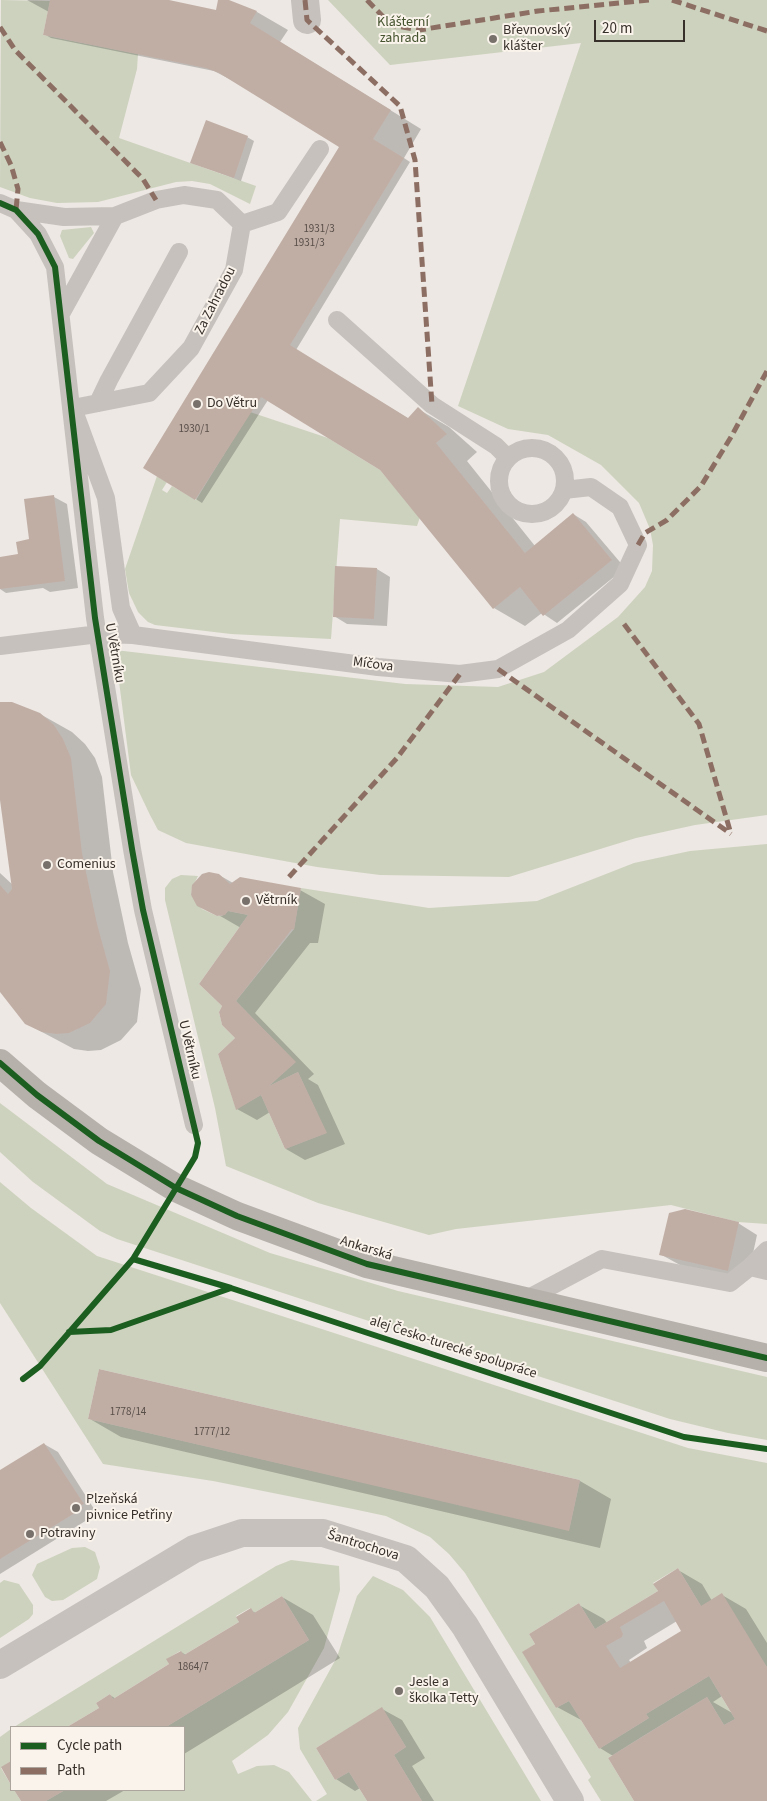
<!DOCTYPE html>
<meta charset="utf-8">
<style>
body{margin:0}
#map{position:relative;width:767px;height:1801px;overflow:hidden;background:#ede8e3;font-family:"Source Sans 3",sans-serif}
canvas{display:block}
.legend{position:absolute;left:10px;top:1726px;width:175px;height:65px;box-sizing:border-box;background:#f9f3eb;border:1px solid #aba59e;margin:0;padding:6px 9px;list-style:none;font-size:15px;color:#372f2a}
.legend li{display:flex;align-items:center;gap:10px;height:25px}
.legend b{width:25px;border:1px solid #aba59e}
.scale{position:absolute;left:594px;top:20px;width:91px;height:22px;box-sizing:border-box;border:2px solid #372f2a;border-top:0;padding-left:6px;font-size:15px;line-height:18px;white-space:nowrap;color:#372f2a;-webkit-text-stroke:4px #f9f3eb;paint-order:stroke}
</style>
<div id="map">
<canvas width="767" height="1801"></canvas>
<ul class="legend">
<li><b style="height:6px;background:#1b5e20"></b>Cycle path</li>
<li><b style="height:6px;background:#8d6e63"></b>Path</li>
</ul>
<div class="scale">20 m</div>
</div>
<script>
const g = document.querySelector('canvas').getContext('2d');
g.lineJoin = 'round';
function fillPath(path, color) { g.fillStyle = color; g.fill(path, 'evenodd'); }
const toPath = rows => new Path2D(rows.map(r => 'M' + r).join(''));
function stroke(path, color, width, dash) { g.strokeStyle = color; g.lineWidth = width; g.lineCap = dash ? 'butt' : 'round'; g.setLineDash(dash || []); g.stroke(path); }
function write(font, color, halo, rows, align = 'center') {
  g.font = font + ' "Source Sans 3",sans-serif'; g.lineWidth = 4; g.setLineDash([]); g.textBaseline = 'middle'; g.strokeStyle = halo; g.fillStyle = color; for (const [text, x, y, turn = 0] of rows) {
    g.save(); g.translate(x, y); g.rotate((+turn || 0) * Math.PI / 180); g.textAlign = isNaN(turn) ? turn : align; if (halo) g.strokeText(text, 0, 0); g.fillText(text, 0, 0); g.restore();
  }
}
fillPath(toPath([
 [1,0,50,1,43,35,138,54,137,69,119,138,256,186,250,204,210,184,192,181,176,182,98,202,57,203,30,198,0,187],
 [328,0,767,0,767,815,695,825,636,838,509,877,380,875,317,867,186,843,158,830,150,815,131,775,115,650,405,684,498,687,544,672,618,617,645,587,652,571,653,545,650,529,639,503,601,465,548,435,508,429,458,406,581,43,390,65],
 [91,227,94,233,73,259,69,258,60,236,62,230],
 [250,412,328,438,380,470,420,517,417,526,340,519,331,639,231,634,155,625,148,622,138,612,129,593,125,569,157,476,167,482,162,490,167,493,172,486,196,500],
 [767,844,767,1224,738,1222,671,1205,456,1229,429,1235,318,1203,226,1166,215,1108,165,900,165,888,172,879,181,875,198,876,192,888,191,895,202,909,217,916,222,916,228,911,248,915,199,984,222,1006,219,1012,222,1025,235,1038,218,1054,236,1109,261,1095,285,1149,326,1133,298,1072,269,1086,295,1062,236,1001,294,929,301,888,429,908,537,901,634,863,690,851],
 [0,1103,107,1184,270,1253,398,1291,767,1377,767,1440,728,1433,670,1419,117,1239,100,1231,33,1182,0,1152],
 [0,1182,31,1208,97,1256,688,1448,767,1463,767,1667,701,1606,678,1568,653,1583,658,1591,595,1629,579,1603,529,1634,535,1644,523,1652,556,1708,569,1701,599,1749,649,1718,646,1714,709,1676,735,1719,724,1725,707,1697,643,1736,608,1758,634,1801,601,1801,588,1780,591,1777,465,1573,449,1554,430,1537,386,1516,353,1509,213,1481,103,1464,0,1303],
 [99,1369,580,1480,569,1530,88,1419],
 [85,1547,95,1552,100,1567,97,1579,63,1600,52,1601,45,1597,32,1575,37,1564,72,1548],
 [291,1560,339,1566,340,1590,324,1648,288,1712,268,1735,232,1761,238,1774,257,1766,274,1765,289,1772,312,1801,46,1801,65,1790,184,1790,184,1727,166,1727,309,1640,282,1596,254,1613,250,1608,236,1616,239,1622,184,1655,180,1651,167,1659,169,1664,113,1699,110,1694,96,1703,99,1708,67,1727,14,1727,276,1566],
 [373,1576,403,1590,430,1617,541,1801,422,1801,394,1755,406,1747,382,1708,316,1748,335,1780,349,1772,367,1801,316,1801,327,1794,300,1749,298,1728,337,1657,357,1596],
 [4,1580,19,1584,33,1605,33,1614,29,1619,0,1638,0,1583],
 [11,1729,11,1761,1,1768,11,1785,11,1790,14,1790,21,1801,0,1801,0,1737]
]), '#cdd2be');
fillPath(toPath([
 [27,0,163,0,216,11,220,0,226,0,257,12,288,30,280,42,421,129,404,158,410,162,296,350,409,419,418,409,449,427,477,452,467,461,535,546,573,514,586,522,625,568,557,623,542,613,525,626,494,608,381,469,268,400,202,503,145,467,348,151,247,88,214,71,51,38,44,34,49,12],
 [247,137,254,141,241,181,191,162],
 [54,497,67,504,78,588,50,592,43,588,6,593,0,589,0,558,23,556],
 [337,567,377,569,390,577,387,626,347,624,334,616],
 [0,704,40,714,72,732,85,744,95,758,102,777,113,872,128,943,141,989,137,1022,121,1040,101,1050,88,1051,74,1049,25,1023,0,989,0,873,13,885,0,794],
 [219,875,233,883,300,890,325,904,318,943,310,943,255,1013,314,1074,308,1079,318,1085,345,1144,305,1160,286,1149,270,1112,257,1120,237,1109,236,1038,223,1006,241,928,196,902],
 [738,1223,757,1235,747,1281,680,1265,660,1254],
 [90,1419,580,1481,611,1499,600,1548,121,1437],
 [44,1444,58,1452,96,1512,94,1513,95,1515,0,1574,0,1471],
 [678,1570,702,1584,712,1601,722,1595,746,1609,767,1643,767,1801,636,1801,613,1756,600,1748,583,1721,557,1707,524,1652,537,1645,579,1605,604,1619,607,1623,660,1592],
 [677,1621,683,1631,631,1663,629,1660,647,1648,644,1641],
 [722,1696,734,1714,713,1702],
 [282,1597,313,1615,340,1658,184,1754,184,1727,69,1727,100,1708,110,1695,116,1699,171,1665,181,1652,186,1655,241,1622,250,1610,256,1613],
 [382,1709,402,1720,425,1758,412,1766,434,1801,368,1801,360,1788,355,1791,336,1779],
 [16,1790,125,1790,106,1801,23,1801]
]), '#0003');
fillPath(toPath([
 [50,0,169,0,216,10,218,0,229,0,257,11,250,23,391,110,373,139,404,158,290,345,408,418,418,407,447,434,436,443,525,553,573,513,612,560,543,616,520,587,493,609,380,470,261,397,195,500,143,468,339,147,219,73,206,68,43,35],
 [206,120,248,136,234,178,190,163],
 [54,495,65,581,0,589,0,557,18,554,16,542,29,539,24,499],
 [335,566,377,568,374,619,333,617],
 [0,702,12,702,40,713,54,725,63,739,71,758,82,853,97,924,110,971,106,1004,90,1023,69,1033,56,1034,42,1032,25,1024,0,992,0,885,8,894,12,889,0,800],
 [209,872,219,874,230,884,240,877,301,888,294,930,292,929,236,1001,296,1062,269,1086,298,1072,327,1133,285,1149,261,1095,236,1110,218,1054,235,1038,222,1025,219,1012,222,1006,199,984,248,915,228,911,225,915,217,916,197,906,191,895,192,885,202,874],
 [685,1209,739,1222,728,1271,659,1255,669,1213],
 [99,1369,580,1480,569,1531,88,1419],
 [44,1443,84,1504,81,1505,83,1508,0,1559,0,1470],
 [678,1568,701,1606,722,1593,767,1667,767,1801,634,1801,608,1758,707,1697,724,1725,735,1719,709,1676,646,1714,649,1718,599,1749,569,1701,556,1708,522,1652,535,1644,529,1634,579,1603,595,1629,658,1591,653,1584],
 [664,1601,681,1631,620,1668,606,1646,622,1637,623,1634,620,1627],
 [282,1596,309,1640,166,1727,67,1727,99,1708,96,1703,110,1694,113,1699,169,1664,166,1659,181,1651,184,1655,239,1622,236,1617,251,1608,254,1613],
 [382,1707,406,1747,394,1755,422,1801,367,1801,349,1772,335,1780,316,1748],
 [11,1761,11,1785,1,1767],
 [14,1790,65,1790,46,1801,21,1801]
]), '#c0aea5');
stroke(toPath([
 [0,203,16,210,38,234,55,267,95,618,132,849,143,910,194,1125],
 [16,210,64,217,115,216],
 [242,224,278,212,320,149],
 [62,312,115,216,156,200,184,195,217,200,242,224,234,270,191,348,149,393,73,408,106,498,121,608,133,635],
 [337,320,432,405,496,446,507,457],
 [98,403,109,380,179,252],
 '499 481a33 33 0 1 1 66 0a33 33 0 1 1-66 0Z',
 [0,646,99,634,133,635,378,667,460,674,498,669,568,630,620,584,638,545,620,507,591,487,564,490],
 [750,1267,767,1250],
 [523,1301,602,1259,730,1283,750,1267,767,1271]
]), '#c6c1bc', 18);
stroke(toPath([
 [305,0,307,20],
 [0,1665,194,1549,242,1533,323,1533,406,1559,437,1587,465,1626,570,1801]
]), '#c6c1bc', 28);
stroke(toPath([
 [0,1063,37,1095,99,1141,176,1188,237,1216,367,1264,767,1358]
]), '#b7b1ac', 28);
stroke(toPath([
 [305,0,307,20,400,106,415,160,432,405],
 [367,0,391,25,419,30,538,11,649,0],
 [672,0,767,31],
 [0,27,15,50,143,179,156,200],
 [0,142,11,165,18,189,16,210],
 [638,545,645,533,667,520,701,486,731,437,767,371],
 [624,624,699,724,731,834],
 [498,669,731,834],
 [289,877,397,758,460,674]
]), '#8d6e63', 5, [10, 5]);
stroke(toPath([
 [0,203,16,210,38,234,55,267,95,618,132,849,143,910,198,1143,195,1157,133,1259,40,1366,23,1379],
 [0,1063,37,1095,99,1141,176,1188,237,1216,367,1264,767,1358],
 [133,1259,231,1288,684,1437,767,1449],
 [69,1332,111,1330,231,1288]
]), '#1b5e20', 6);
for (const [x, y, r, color] of [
 [493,39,5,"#77706b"],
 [197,404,5,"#77706b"],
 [47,865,5,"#77706b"],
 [246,901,5,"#77706b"],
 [76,1508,5,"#77706b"],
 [30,1534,5,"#77706b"],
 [399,1691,5,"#77706b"]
]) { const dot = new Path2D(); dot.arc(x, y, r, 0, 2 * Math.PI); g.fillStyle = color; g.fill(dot); stroke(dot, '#f9f3eb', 2); }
write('11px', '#594f49', null, [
 ["1931/3",319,230],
 ["1931/3",309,244],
 ["1930/1",194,430],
 ["1778/14",128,1413],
 ["1777/12",212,1433],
 ["1864/7",193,1668]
]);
write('14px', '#45542f', '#f9f3eb', [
 ["Klášterní",403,23],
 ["zahrada",403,39]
]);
write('14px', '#372f2a', '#f9f3eb', [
 ["Břevnovský",503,31],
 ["klášter",503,47],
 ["Do Větru",207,404],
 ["Comenius",57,865],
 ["Větrník",256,901],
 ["Plzeňská",86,1500],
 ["pivnice Petřiny",86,1516],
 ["Potraviny",40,1534],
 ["Jesle a",409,1683],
 ["školka Tetty",409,1699]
], 'left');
write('14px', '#372f2a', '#f9f3eb', [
 ["Za Zahradou",216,301,-63],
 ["U Větrníku",114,653,80],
 ["Míčova",373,665,7],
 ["U Větrníku",189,1050,77],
 ["Ankarská",366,1249,17],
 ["alej Česko-turecké spolupráce",453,1348,18],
 ["Šantrochova",363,1546,17]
]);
</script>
